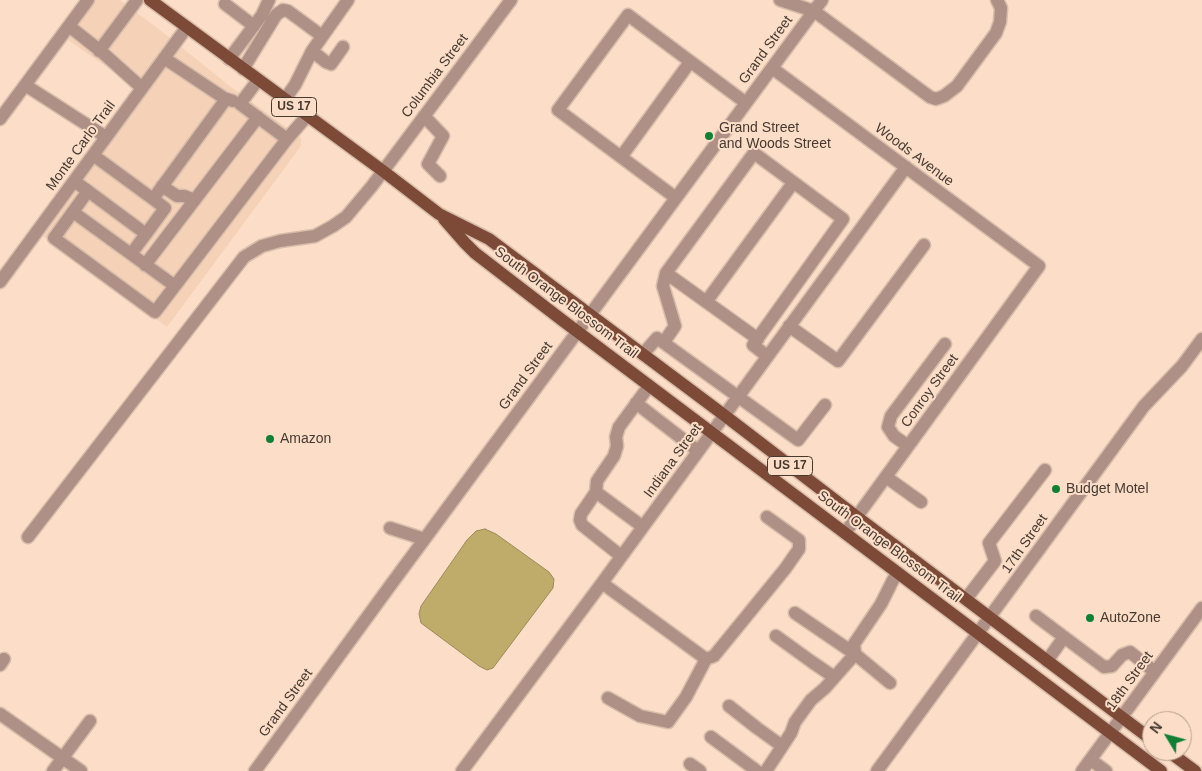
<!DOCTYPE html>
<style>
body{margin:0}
#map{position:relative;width:1202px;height:771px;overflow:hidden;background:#fcdec8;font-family:Arial,sans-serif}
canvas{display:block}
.north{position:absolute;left:1142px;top:711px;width:50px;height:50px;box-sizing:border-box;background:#fcdec8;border:1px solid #b39c8b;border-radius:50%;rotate:307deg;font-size:14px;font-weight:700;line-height:20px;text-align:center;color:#453930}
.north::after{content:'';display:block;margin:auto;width:18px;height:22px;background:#127f35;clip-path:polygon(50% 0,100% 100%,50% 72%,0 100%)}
</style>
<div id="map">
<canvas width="1202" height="771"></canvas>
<div class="north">N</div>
</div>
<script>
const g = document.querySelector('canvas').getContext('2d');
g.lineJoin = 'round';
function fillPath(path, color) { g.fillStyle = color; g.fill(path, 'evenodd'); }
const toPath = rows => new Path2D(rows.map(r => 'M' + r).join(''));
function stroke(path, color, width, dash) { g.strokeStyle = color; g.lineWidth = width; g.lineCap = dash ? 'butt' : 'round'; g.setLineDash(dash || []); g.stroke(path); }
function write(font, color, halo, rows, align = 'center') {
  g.font = font + ' Arial,sans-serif'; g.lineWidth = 4; g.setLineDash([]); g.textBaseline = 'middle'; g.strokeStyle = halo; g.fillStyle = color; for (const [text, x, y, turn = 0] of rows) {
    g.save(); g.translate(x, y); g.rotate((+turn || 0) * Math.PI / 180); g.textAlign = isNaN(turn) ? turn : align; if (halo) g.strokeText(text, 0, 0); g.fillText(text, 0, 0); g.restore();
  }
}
fillPath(toPath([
 [95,0,120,0,160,30,231,87,301,138,301,146,167,327,41,235,146,94,68,40]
]), '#f5d1b7');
const water = toPath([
 [485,529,496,534,549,572,554,579,553,588,493,668,487,670,479,666,421,623,419,614,421,606,467,540,476,531,485,529]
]);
fillPath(water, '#bfac6a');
stroke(water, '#9a8a59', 1);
const minor = toPath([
 [780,0,814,11,930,97,936,99,944,96,957,86,996,33,1000,22,1001,8,997,0],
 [225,4,254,26],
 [69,26,103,53,142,88],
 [99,51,137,0],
 [312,51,326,62,331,64,343,47],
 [164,58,224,98,233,101],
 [229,59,262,15,269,0],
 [772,68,1039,266,845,533],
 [243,69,276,15,283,10,288,11,322,36],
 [25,85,106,137],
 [285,99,295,85,312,51,348,0],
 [424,116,443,136,428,164,440,176],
 [0,119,88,0],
 [287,139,307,116],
 [93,155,153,199,226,99],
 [621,157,690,62],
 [74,181,88,191,54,238,155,312,287,139,240,104,258,80],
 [162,186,177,196,184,196,195,200],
 [88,191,146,234,165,208,153,199],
 [676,198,558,110,628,15,746,103],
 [73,212,175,286],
 [131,254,146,234],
 [145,265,258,117],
 [666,273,758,339],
 [0,282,187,27],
 [706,302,793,183],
 [789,326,838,361,924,245],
 [664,342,675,326,663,286,666,273,754,153,843,219,753,345,767,356],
 [643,354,657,338,798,440,825,405],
 [636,403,698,451],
 [908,446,894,436,888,427,891,416,945,344],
 [886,477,921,502],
 [596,492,643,527],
 [390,528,424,539],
 [28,537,244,257,262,246,280,241,315,236,333,226,346,217,372,186,511,0],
 [621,556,582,525,580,520,581,514,596,492,597,481,614,456,617,446,616,437,619,427,649,386],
 [602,583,706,659,714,656,785,569,799,549,799,540,767,517],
 [966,599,995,561,989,543,1045,470],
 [795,613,855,654,890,683],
 [1036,616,1104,667,1112,666,1122,655,1130,652,1155,672],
 [776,636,812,662,834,677],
 [1047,661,1064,637],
 [0,665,4,659],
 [608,698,640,716,668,722,686,697,706,659],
 [729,706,757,728,782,746],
 [0,714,81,771],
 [711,737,757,771],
 [1091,760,1106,771],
 [690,764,700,771],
 [53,771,90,721],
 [255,771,387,590,822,0],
 [462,771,602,583,906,167],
 [766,771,791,733,795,722,811,700,825,688,855,654,854,644,881,604,893,580,898,573],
 [877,771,1144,406,1182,366,1202,339],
 [1082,771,1202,608]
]);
const major = toPath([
 [150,0,383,171,439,214,489,239,724,415,857,517,1152,740],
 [444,219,465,243,475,253,562,320,1161,771],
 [1168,751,1195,771]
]);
stroke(minor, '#d7bdaa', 15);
stroke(major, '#d7bdaa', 15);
stroke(minor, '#ae9086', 12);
stroke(major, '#7d4a38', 12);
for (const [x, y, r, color] of [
 [709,136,5,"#127f35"],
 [270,439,5,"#127f35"],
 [1056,489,5,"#127f35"],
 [1090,618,5,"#127f35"]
]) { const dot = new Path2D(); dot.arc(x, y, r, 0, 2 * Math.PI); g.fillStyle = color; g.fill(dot); stroke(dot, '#fcdec8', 2); }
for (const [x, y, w] of [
 [294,107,45],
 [790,466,45]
]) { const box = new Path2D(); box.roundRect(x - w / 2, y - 9.5, w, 19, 4); g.fillStyle = '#fcdec8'; g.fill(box); stroke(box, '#453930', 1); }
write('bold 12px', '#453930', null, [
 ["US 17",294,107],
 ["US 17",790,466]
]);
write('14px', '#453930', '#fcdec8', [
 ["Grand Street",766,50,-54],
 ["Columbia Street",435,76,-53],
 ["Monte Carlo Trail",81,146,-54],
 ["Woods Avenue",914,155,37],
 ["South Orange Blossom Trail",566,303,37],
 ["Grand Street",526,376,-54],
 ["Conroy Street",930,391,-54],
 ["Indiana Street",673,461,-54],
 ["17th Street",1025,544,-55],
 ["South Orange Blossom Trail",889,547,37],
 ["18th Street",1130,681,-54],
 ["Grand Street",286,703,-54]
]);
write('14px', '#453930', '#fcdec8', [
 ["Grand Street",719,128],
 ["and Woods Street",719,144],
 ["Amazon",280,439],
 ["Budget Motel",1066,489],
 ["AutoZone",1100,618]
], 'left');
</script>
